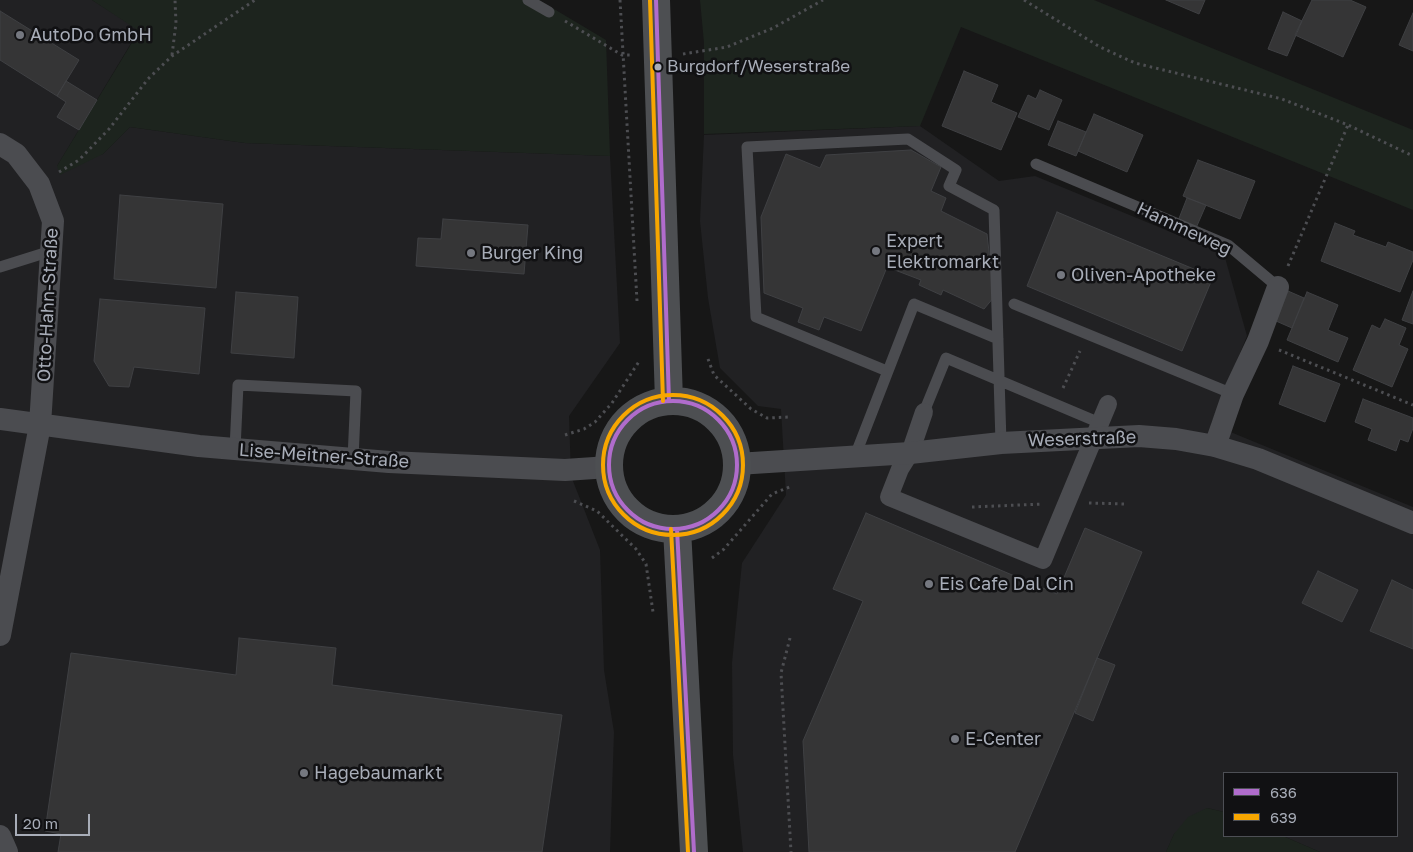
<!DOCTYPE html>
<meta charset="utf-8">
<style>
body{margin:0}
#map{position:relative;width:1413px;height:852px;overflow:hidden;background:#171717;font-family:"Golos Text",sans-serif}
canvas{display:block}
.legend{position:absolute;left:1223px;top:772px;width:175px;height:65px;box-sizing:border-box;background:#111113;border:1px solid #4d4f55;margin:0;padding:6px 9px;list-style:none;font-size:15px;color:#a8adb8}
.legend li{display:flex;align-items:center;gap:10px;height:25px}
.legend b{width:25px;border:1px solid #4d4f55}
.scale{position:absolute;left:15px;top:814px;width:75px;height:22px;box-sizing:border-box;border:2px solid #a8adb8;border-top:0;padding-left:6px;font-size:15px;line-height:18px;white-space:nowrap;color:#a8adb8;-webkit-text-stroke:4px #111113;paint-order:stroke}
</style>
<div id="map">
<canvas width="1413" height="852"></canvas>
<ul class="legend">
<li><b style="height:6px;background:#b06ccc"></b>636</li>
<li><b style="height:6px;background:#f7a600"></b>639</li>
</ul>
<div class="scale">20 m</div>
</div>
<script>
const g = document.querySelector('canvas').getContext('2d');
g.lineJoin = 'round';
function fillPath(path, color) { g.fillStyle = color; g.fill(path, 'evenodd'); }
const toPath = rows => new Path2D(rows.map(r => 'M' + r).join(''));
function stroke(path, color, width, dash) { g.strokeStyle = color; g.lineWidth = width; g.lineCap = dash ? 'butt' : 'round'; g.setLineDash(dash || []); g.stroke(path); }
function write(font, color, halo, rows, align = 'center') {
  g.font = font + ' "Golos Text",sans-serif'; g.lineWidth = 5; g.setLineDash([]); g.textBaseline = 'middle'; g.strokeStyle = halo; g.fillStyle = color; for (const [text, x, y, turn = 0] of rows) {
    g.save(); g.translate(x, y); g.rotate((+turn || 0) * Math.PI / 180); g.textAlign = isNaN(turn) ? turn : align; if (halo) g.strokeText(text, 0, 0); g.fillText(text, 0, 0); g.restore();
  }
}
fillPath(toPath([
 [0,0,92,0,139,30,57,166,103,154,130,127,245,143,610,156,620,343,569,416,571,476,600,550,604,670,614,732,610,852,0,852],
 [920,126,999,181,1035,176,1224,254,1247,336,1211,424,1413,507,1413,852,1320,852,1283,836,1397,836,1397,773,1224,773,1224,812,1207,808,1174,834,1166,852,743,852,733,755,732,663,742,563,786,495,781,409,758,406,720,368,708,298,700,221,704,135]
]), '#212123');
fillPath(toPath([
 [92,0,539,0,606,40,610,156,245,143,130,127,103,154,60,175,57,166,139,31],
 [700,0,1094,0,1413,130,1413,210,961,27,920,126,704,134,704,43],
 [1207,808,1224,812,1224,836,1283,836,1320,852,1166,852,1174,834,1188,817]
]), '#1d241e');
const building = toPath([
 [1166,0,1205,0,1199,14,1166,0],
 [1312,0,1350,0,1366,7,1343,57,1295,35,1312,0],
 [0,11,79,60,57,96,0,60,0,11],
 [1283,12,1302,21,1287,56,1268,49,1283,12],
 [1413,13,1413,51,1399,45,1413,13],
 [964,71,998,85,991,102,1017,113,1001,150,942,126,964,71],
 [66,81,97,100,79,130,57,117,66,102,57,96,66,81],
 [1040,90,1062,100,1049,130,1018,117,1028,95,1036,99,1040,90],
 [1094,114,1143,135,1127,172,1078,151,1094,114],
 [1058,121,1086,132,1076,156,1048,145,1058,121],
 [911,150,941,167,931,191,946,198,941,211,987,234,994,297,984,309,943,290,941,295,919,285,921,280,887,267,861,331,824,317,819,330,798,322,803,308,764,293,761,217,786,154,820,168,826,155,911,150],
 [1198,160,1255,181,1240,219,1183,196,1198,160],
 [120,195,223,204,216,288,114,279,120,195],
 [1187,198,1206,205,1196,228,1178,221,1187,198],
 [1057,212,1213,277,1182,351,1027,286,1057,212],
 [443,219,528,225,524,274,416,266,418,238,441,239,443,219],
 [1335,223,1355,231,1353,235,1386,247,1388,242,1413,252,1413,260,1400,292,1321,261,1335,223],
 [1288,291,1304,298,1292,328,1276,321,1288,291],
 [1413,291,1413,324,1402,320,1413,291],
 [236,292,298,297,294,358,231,353,236,292],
 [1307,292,1338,305,1328,330,1348,338,1338,362,1287,340,1307,292],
 [100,299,205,308,199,374,134,367,129,387,109,386,94,361,100,299],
 [1385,319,1406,328,1399,345,1408,349,1392,387,1353,370,1372,325,1380,329,1385,319],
 [1293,366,1340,384,1325,422,1279,404,1293,366],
 [1363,399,1413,418,1413,428,1408,442,1400,439,1396,451,1368,440,1372,429,1355,422,1363,399],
 [866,513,1057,594,1085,528,1142,552,1015,852,809,852,803,741,863,601,833,589,866,513],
 [1318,571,1358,590,1342,622,1302,603,1318,571],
 [1392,580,1413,590,1413,649,1370,631,1392,580],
 [239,638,336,648,332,685,562,715,542,852,58,852,61,834,45,831,71,653,236,675,239,638],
 [1097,658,1115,665,1093,721,1075,713,1097,658]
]);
fillPath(building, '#353536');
stroke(building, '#3f4043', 1);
stroke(toPath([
 [620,0,637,301],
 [1024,0,1100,47,1135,63,1282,99,1348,125,1413,156],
 [565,21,622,55,632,55],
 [683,54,727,47,773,28,823,0],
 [172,55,176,23,175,0],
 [59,172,79,160,109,129,148,79,172,56,255,0],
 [1288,266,1348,125],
 [1279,350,1413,405],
 [708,359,714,375,751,409,767,418,788,417],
 [1063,388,1080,351],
 [565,435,584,429,595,422,612,403,640,360],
 [574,501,597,511,636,549,646,564,653,612],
 [1089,503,1126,504],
 [972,507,1043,504],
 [712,558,724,549,772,494,792,486],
 [790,638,781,673,791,852]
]), '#4d4e52', 3, [2.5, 4]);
stroke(toPath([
 [528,0,549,12],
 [1036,164,1228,245,1278,287],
 [0,267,51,251],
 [1014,304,1233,394],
 [887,371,756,317,747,147,908,139,956,170,949,186,994,210,1001,443],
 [924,412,946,358,1100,423],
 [235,449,238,385,356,391,353,459],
 [855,456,914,304,998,339]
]), '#4b4c50', 11);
stroke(toPath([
 [924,412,910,453,900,469,889,497,1043,560,1108,404]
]), '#4b4c50', 18);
stroke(toPath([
 [0,144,16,154,39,184,53,221,40,425,0,635],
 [0,419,199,446,389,462,565,470,609,467],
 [1215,446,1233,394,1258,341,1278,287],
 [737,464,910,453,1001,443,1139,436,1176,439,1215,446,1258,459,1413,523],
 [0,836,7,852]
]), '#4b4c50', 22);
stroke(toPath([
 [656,0,669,401],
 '609 465a64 64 0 1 1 128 0a64 64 0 1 1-128 0Z',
 [677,529,694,852]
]), '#4d4f52', 28);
stroke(toPath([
 [656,0,669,401],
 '609 465a64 64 0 1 1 128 0a64 64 0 1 1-128 0Z',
 [677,529,694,852]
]), '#b06ccc', 4);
stroke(toPath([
 [650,0,663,401],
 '603 465a70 70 0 1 1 140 0a70 70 0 1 1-140 0Z',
 [671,529,688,852]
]), '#f7a600', 4);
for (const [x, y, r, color] of [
 [20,35,5,"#757880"],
 [658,67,4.5,"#a8adb8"],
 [876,251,5,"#757880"],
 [471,253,5,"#757880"],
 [1061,275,5,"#757880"],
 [929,584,5,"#757880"],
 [955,739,5,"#757880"],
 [304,773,5,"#757880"]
]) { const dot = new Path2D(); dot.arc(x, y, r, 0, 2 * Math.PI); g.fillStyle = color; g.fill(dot); stroke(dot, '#111113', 2); }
write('17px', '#a8adb8', '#111113', [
 ["Burgdorf/Weserstraße",667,67]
], 'left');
write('18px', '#a8adb8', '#111113', [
 ["AutoDo GmbH",30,35],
 ["Expert",886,241],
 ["Elektromarkt",886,262],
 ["Burger King",481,253],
 ["Oliven-Apotheke",1071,275],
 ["Eis Cafe Dal Cin",939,584],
 ["E-Center",965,739],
 ["Hagebaumarkt",314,773]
], 'left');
write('18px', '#a8adb8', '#111113', [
 ["Hammeweg",1184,229,25],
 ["Otto-Hahn-Straße",48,305,-87],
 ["Weserstraße",1082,439,-2],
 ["Lise-Meitner-Straße",324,456,4]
]);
</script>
